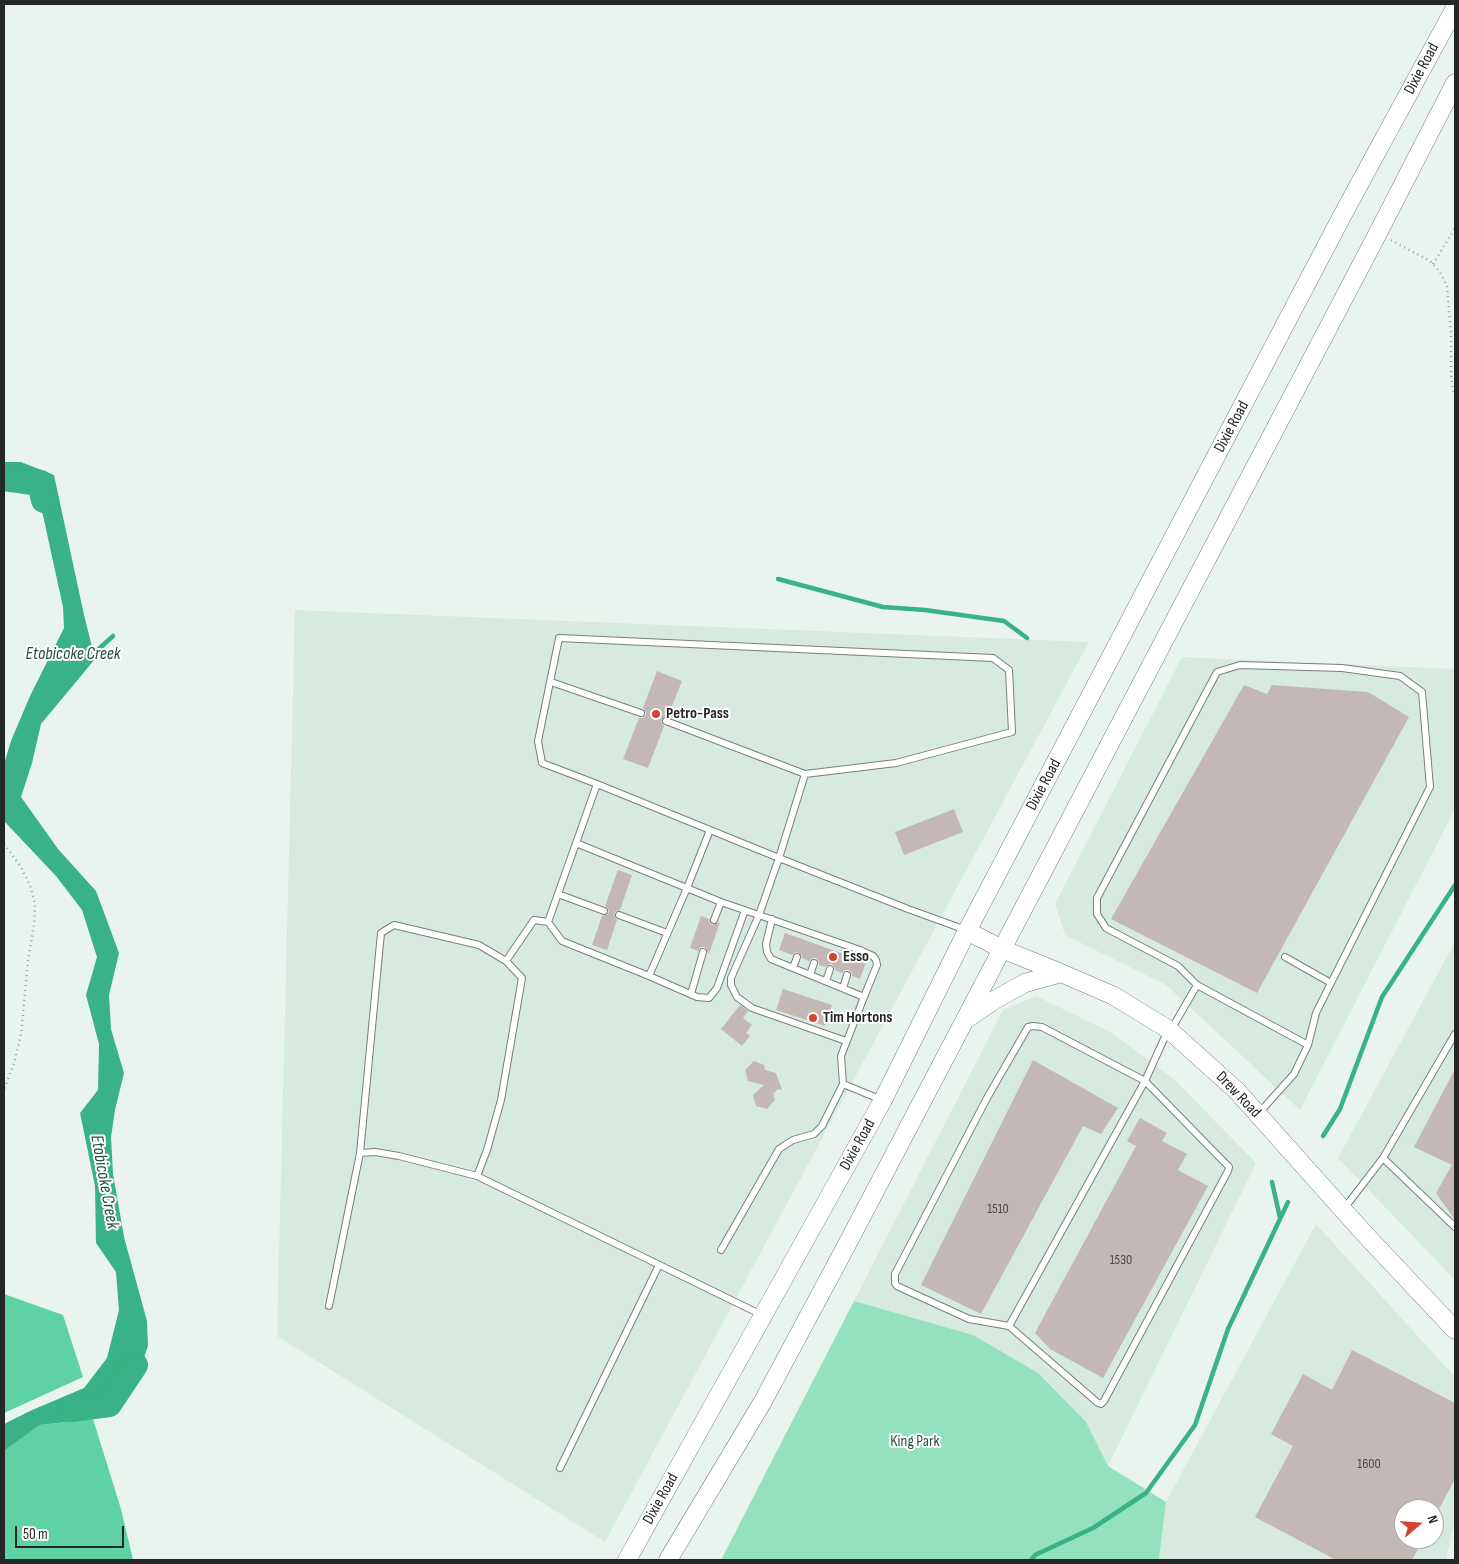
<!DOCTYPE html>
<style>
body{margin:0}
#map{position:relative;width:1459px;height:1564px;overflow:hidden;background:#e9f4ef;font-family:"Sofia Sans Condensed",sans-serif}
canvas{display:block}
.frame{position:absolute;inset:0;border:5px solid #232725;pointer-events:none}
.north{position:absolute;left:1394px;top:1499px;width:50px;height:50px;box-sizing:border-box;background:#fff;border:1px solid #a7a9a8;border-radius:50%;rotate:72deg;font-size:14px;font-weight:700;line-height:20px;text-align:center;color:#232725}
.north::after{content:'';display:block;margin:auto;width:18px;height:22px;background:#d14532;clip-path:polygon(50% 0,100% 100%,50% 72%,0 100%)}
.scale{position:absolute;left:15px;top:1526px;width:109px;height:22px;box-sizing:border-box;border:2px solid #232725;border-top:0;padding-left:6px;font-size:15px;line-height:18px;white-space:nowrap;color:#232725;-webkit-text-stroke:4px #fff;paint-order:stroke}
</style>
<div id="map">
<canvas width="1459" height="1564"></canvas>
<div class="frame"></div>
<div class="north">N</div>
<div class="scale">50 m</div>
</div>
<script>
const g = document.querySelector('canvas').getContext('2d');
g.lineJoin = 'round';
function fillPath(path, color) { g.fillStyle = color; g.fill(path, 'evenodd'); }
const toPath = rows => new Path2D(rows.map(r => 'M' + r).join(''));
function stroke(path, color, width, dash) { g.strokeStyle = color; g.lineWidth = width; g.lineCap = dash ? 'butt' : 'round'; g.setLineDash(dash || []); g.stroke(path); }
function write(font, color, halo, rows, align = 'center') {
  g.font = font + ' "Sofia Sans Condensed",sans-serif'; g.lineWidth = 4; g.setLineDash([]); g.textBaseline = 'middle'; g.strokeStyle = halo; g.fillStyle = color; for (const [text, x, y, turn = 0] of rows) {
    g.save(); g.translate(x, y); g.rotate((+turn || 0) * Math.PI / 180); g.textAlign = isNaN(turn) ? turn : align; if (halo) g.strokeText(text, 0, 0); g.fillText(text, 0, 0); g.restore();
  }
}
fillPath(toPath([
 [295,610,1089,642,605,1542,277,1336],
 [1182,657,1455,669,1455,809,1300,1110,1166,985,1065,935,1055,904],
 [1455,942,1455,1280,1338,1158],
 [1036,996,1112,1033,1174,1079,1256,1163,1108,1466,1086,1422,973,1335,854,1301,1003,1010],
 [1316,1224,1455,1377,1455,1519,1446,1560,1159,1560,1166,1502],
 [1404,1509,1434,1509,1434,1539,1404,1539]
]), '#d7eae0');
fillPath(toPath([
 [854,1301,973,1335,1038,1373,1086,1422,1108,1466,1166,1502,1159,1560,721,1560]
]), '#93e1be');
fillPath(toPath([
 [4,1294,63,1315,83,1377,4,1413],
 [93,1419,121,1509,133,1560,4,1560,4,1451,40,1425]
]), '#5ed2a4');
fillPath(toPath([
 [4,462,21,462,54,475,84,615,95,659,41,724,32,763,21,797,58,849,96,891,119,953,109,995,111,1029,124,1073,115,1110,111,1137,113,1174,124,1237,147,1321,148,1346,139,1371,93,1419,40,1425,4,1451,4,1424,30,1411,84,1388,107,1358,119,1310,116,1272,96,1243,95,1186,80,1113,98,1090,99,1044,86,995,97,957,82,910,56,876,4,821,4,764,11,741,30,696,64,628,63,607,39,497,22,480,4,480]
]), '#38b286');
stroke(toPath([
 [778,579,883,607,925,610,1004,621,1027,638],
 [90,657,113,636],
 [1323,1136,1340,1109,1382,997,1455,885],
 [1272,1182,1280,1218],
 [1031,1560,1035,1555,1093,1528,1146,1493,1195,1425,1228,1329,1288,1202]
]), '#38b286', 4.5);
stroke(toPath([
 [4,478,40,483,44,500],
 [71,1409,109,1404,135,1365]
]), '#38b286', 26);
fillPath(toPath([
 [657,671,682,681,668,716,665,716,662,719,661,722,664,726,648,768,623,759,639,718,642,718,646,715,646,712,643,708],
 [1244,685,1267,694,1272,685,1368,692,1409,717,1257,993,1111,919],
 [954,809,963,832,904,855,895,832],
 [618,870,632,875,620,910,616,911,614,914,615,918,617,920,607,950,592,945,602,916,607,915,609,912,608,908,605,906],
 [701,916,709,919,710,923,713,925,720,922,709,954,705,947,701,947,698,951,690,948],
 [785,933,866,962,860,979,852,976,852,973,849,970,845,970,842,973,835,970,835,968,832,964,829,964,825,967,819,965,819,962,816,958,813,958,809,961,802,958,802,956,799,953,796,952,792,955,779,950],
 [783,989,832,1005,825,1026,776,1010],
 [740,1005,748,1011,743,1018,752,1025,746,1033,750,1036,742,1046,721,1029],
 [1033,1060,1118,1108,1101,1134,1083,1126,981,1314,921,1285],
 [754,1061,764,1065,765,1070,776,1073,782,1090,778,1089,773,1094,775,1100,767,1109,756,1106,753,1095,764,1085,748,1081,745,1070],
 [1455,1069,1455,1220,1436,1193,1452,1165,1414,1147],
 [1140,1118,1167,1133,1162,1141,1187,1154,1178,1170,1208,1186,1103,1378,1050,1349,1035,1333,1136,1146,1127,1141],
 [1352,1350,1455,1403,1455,1479,1439,1509,1404,1509,1404,1539,1423,1539,1412,1560,1336,1560,1255,1517,1293,1446,1271,1434,1303,1374,1332,1390]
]), '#c3b8b5');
const lane = toPath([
 [551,682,641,713],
 [666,721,805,774],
 [597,784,548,922,562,941,649,976,687,888,710,830],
 [576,843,721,902,860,950,873,956,876,960,877,965,864,997],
 [558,894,604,911],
 [619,915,667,933],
 [772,919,766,944,767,952,771,959,864,997,841,1056,843,1084,882,1100],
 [714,920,721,902],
 [1285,957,1331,983,1316,1013,1308,1045],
 [506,961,534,920,548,922],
 [793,968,797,957],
 [810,975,814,963],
 [649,976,697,997,709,998,717,988,745,910],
 [826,981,830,969],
 [1197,985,1178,966,1106,928,1097,914,1097,898,1217,672,1240,665,1342,668,1400,676,1422,692,1430,787,1331,983],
 [843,988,847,975],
 [691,994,703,952],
 [1171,1030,1197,985,1308,1045,1294,1074,1259,1113],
 [846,1041,752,1008,737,997,731,985,731,978,759,915,779,858,805,774,896,763,1012,732,1009,670,993,658,559,638,538,741,542,763,597,784,710,830,779,858,908,909,966,930],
 [360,1153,381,933,394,925,479,945,506,961,522,978,501,1100,487,1150,477,1176],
 [1383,1158,1455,1227],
 [1343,1210,1383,1158,1455,1034],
 [721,1250,779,1149,793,1140,814,1134,822,1126,843,1084],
 [329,1306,360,1153,375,1152,399,1156,477,1176,762,1315],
 [1009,1326,1145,1081,1042,1027,1033,1026,1028,1027,987,1098,895,1274,895,1283,897,1286,969,1319,1009,1326,1098,1403,1101,1404,1104,1401,1228,1171,1229,1167,1145,1081,1168,1030],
 [560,1468,659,1265]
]);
const secondary = toPath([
 [967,931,1002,949,1061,973,1112,995,1168,1029,1237,1091,1361,1230,1455,1330],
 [968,1018,996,999,1025,983,1061,973],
 [627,1560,883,1100,967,931,1342,216,1455,8],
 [668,1560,762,1403,843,1252,1378,233,1455,83]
]);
stroke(lane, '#77807b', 8);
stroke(secondary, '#77807b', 19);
stroke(toPath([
 [1391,240,1430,261,1440,272,1447,286,1451,333,1451,374,1453,390,1455,395],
 [1433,264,1455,228],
 [4,844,21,867,30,885,35,904,34,925,28,961,21,1034,15,1060,4,1090]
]), '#9aa29f', 2.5, [1, 4]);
stroke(lane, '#fff', 6);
stroke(secondary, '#fff', 18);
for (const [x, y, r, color] of [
 [656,714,5,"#d14532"],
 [833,957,5,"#d14532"],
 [813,1018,5,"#d14532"]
]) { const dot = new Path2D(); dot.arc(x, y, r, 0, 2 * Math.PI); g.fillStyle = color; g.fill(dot); stroke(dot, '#fff', 2); }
write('14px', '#4b4b49', null, [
 ["1510",998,1209],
 ["1530",1121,1260],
 ["1600",1369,1464]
]);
write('16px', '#232725', '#fff', [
 ["Dixie Road",1422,69,-62],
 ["Dixie Road",1232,427,-62],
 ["Dixie Road",1044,785,-62],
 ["Drew Road",1238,1095,46],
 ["Dixie Road",858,1145,-61],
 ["Dixie Road",661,1499,-61]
]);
write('bold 16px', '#232725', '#fff', [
 ["Petro-Pass",666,714],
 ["Esso",843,957],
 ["Tim Hortons",823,1018]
], 'left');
write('16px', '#285844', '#fff', [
 ["King Park",915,1442]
]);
write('italic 18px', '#20513d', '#fff', [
 ["Etobicoke Creek",73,654],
 ["Etobicoke Creek",104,1182,80]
]);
</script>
